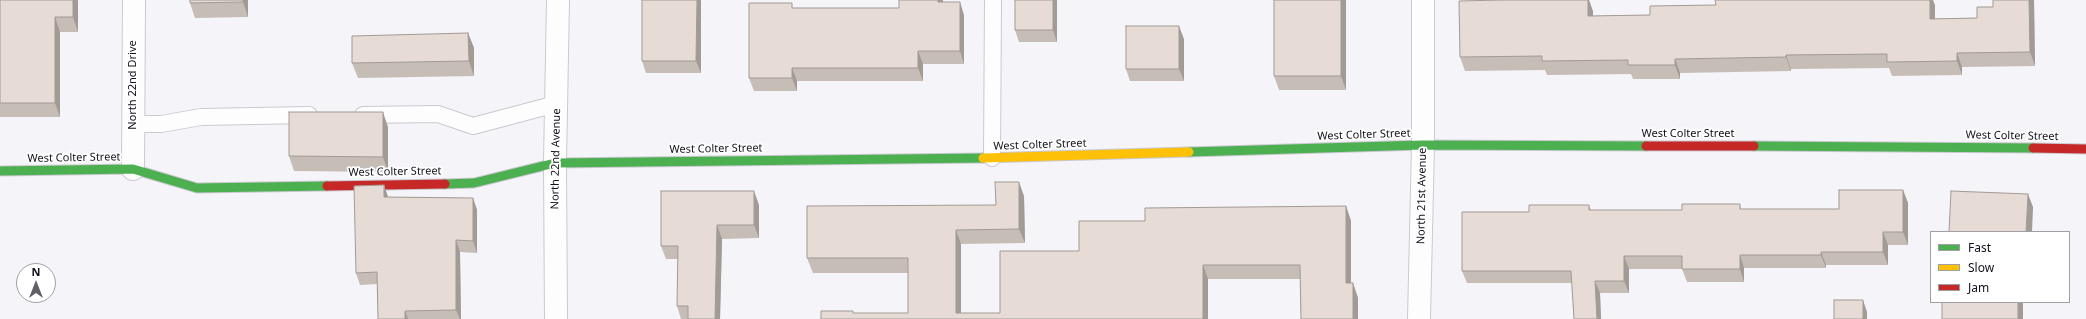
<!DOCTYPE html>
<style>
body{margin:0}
#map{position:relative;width:2086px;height:319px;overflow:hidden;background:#f5f4f9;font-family:"Noto Sans",sans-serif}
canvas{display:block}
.legend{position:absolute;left:1930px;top:231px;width:140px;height:72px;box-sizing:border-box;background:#fff;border:1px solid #a09fa3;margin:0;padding:5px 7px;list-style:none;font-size:12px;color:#110f1a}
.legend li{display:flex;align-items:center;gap:8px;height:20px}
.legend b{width:20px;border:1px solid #a09fa3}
.north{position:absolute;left:16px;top:263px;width:40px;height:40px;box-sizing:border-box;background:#fff;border:1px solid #a09fa3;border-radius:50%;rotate:0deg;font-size:11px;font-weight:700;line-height:16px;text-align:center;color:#110f1a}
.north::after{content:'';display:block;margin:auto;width:14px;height:18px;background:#615f68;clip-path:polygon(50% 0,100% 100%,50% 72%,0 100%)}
</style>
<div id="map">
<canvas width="2086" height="319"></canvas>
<ul class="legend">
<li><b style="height:5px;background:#4caf50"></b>Fast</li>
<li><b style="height:5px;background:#ffc107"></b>Slow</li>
<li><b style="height:5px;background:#c62828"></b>Jam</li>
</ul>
<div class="north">N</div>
</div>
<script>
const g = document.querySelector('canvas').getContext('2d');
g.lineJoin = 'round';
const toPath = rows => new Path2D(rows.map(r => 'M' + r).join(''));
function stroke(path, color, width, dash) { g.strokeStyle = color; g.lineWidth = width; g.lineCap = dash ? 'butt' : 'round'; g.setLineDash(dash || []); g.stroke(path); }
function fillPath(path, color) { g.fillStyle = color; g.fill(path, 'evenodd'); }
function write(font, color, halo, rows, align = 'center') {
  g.font = font + ' "Noto Sans",sans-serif'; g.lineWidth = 3.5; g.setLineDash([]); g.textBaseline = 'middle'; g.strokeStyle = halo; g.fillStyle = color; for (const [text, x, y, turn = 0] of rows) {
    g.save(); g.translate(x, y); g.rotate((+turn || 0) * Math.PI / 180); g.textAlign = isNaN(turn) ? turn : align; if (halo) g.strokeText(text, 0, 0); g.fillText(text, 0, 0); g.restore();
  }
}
const lane = toPath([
 [363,115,438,114,473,126,556,104],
 [133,124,161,124,201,117,309,115],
 [992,158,993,0]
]);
const street = toPath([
 [133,169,134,0],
 [556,319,555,163,558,0],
 [1419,319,1423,145,1423,0]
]);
const fast = toPath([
 [1754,146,2033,148],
 [1189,152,1423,145,1646,146],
 [0,171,133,169,197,188,327,186],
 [445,184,474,183,555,163,983,158]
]);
const slow = toPath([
 [983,158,1189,152]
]);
const jam = toPath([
 [1646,146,1754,146],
 [2033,148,2086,149],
 [327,186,445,184]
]);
stroke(lane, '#cac9d1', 18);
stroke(street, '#cac9d1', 24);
stroke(fast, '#cac9d1', 11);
stroke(slow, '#cac9d1', 11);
stroke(jam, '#cac9d1', 11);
stroke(lane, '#fefdfe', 16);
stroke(street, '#fefdfe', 22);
stroke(fast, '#4caf50', 9);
stroke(slow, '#ffc107', 9);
stroke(jam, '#c62828', 9);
fillPath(toPath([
 [0,0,78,0,78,32,60,32,60,117,0,117],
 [190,0,287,0,248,0,248,17,195,18,190,3],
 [701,0,701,73,646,73,642,61],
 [943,0,943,2,964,15,964,64,923,64,923,81,797,81,797,91,754,91,749,78,794,8,899,8],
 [1057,0,1057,42,1019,42,1015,30],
 [1346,0,1346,90,1279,90,1274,76],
 [2034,0,2035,66,1962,67,1962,75,1892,76,1889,68,1791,69,1791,71,1680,73,1680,79,1633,79,1631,74,1547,75,1545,70,1465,71,1460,57,1593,11,1593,16,1650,15,1935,5,1935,19,1977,18,1993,7],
 [468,33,474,48,474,76,358,78,352,63],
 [1184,39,1184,81,1130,81,1126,69],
 [388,127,388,172,294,171,289,156],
 [384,185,388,197,473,198,477,210,477,253,460,252,461,319,378,319,377,284,360,285,356,273],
 [1903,190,1908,203,1908,245,1888,245,1888,265,1826,265,1826,268,1744,268,1744,282,1687,282,1682,269,1629,269,1629,293,1600,293,1601,319,1574,319,1572,283,1467,283,1462,271,1529,212,1589,205,1591,210,1682,210,1740,204,1741,209,1839,209],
 [1024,196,1025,243,961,244,961,313,1000,313,1079,251,1145,221,1346,206,1351,221,1351,283,1353,283,1358,298,1358,319,1301,319,1300,279,1208,279,1208,319,854,313,908,313,908,273,813,273,807,258,996,205],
 [759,205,759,238,722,239,720,319,681,319,677,306,678,259,666,259,661,246]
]), '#c6bdb7');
fillPath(toPath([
 [73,0,78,0,78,32,73,17],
 [243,0,248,0,248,17,243,2],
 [697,0,701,0,701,73,696,61],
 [938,0,943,0,943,15,938,2],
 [1053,0,1057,0,1057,42,1053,30],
 [1341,0,1346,0,1346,90,1341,76],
 [1588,0,1589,0,1593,11,1593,30,1588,16],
 [1930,0,1933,0,1935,5,1935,33,1930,19],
 [2029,0,2034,0,2035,66,2030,52],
 [960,2,964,15,964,64,960,51],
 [55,17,60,32,60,117,55,103],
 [1179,26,1184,39,1184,81,1179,69],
 [468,33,474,48,474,76,469,61],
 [918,51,923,64,923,81,918,68],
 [1957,53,1962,67,1962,75,1957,61],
 [1786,55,1791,69,1791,71,1786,57],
 [1675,59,1680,73,1680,79,1675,65],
 [792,68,797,81,797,91,792,78],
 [383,112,388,127,388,172,383,157],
 [1019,182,1024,196,1025,243,1019,229],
 [384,185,388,197,384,197],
 [1903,190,1908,203,1908,245,1903,232],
 [754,191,759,205,759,238,754,225],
 [2028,194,2033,207,2032,232,2026,232],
 [473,198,477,210,477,253,473,241],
 [1346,206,1351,221,1351,298,1346,283],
 [717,225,722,239,720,319,715,319],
 [956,230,961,244,961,319,956,313],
 [1883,232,1888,245,1888,265,1883,252],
 [456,240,460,252,461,319,460,319,456,310],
 [1821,252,1826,265,1826,268,1821,255],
 [1740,255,1744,268,1744,282,1740,269],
 [1624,256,1629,269,1629,293,1624,281],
 [1203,265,1208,279,1208,319,1203,319],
 [1595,281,1600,293,1601,319,1597,319],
 [1353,283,1358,298,1358,319,1353,319],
 [1863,300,1867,312,1867,319,1863,319],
 [2018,302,2023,302,2023,319,2018,319],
 [405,311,408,319,405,319]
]), '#a19a95');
const building = toPath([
 [0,0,73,0,73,17,55,17,55,103,0,103,0,0],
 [190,0,243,0,243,2,190,3,190,0],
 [642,0,697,0,696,61,642,61,642,0],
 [899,0,938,0,938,2,960,2,960,51,918,51,918,68,792,68,792,78,749,78,749,3,792,3,792,8,899,8,899,0],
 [1015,0,1053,0,1053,30,1015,30,1015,0],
 [1274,0,1341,0,1341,76,1274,76,1274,0],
 [1501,0,1588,0,1588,16,1650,15,1650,6,1716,5,1715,0,1930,0,1930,19,1977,18,1977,7,1993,7,1993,0,2029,0,2030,52,1957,53,1957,61,1887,62,1887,54,1786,55,1786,57,1675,59,1675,65,1628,65,1628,60,1542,61,1542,56,1460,57,1459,1,1501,0],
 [1126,26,1179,26,1179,69,1126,69,1126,26],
 [468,33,469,61,352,63,352,36,468,33],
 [289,112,383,112,383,157,289,156,289,112],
 [995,182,1019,182,1019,229,956,230,956,313,1000,313,1000,251,1079,251,1079,221,1145,221,1145,208,1346,206,1346,283,1353,283,1353,319,1301,319,1300,265,1203,265,1203,319,821,319,821,311,853,311,853,313,908,313,908,258,807,258,807,206,996,205,995,182],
 [384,185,384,197,473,198,473,241,456,240,456,310,405,311,405,319,378,319,377,272,356,273,354,186,384,185],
 [1839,190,1903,190,1903,232,1883,232,1883,252,1821,252,1821,255,1740,255,1740,269,1682,269,1682,256,1624,256,1624,281,1595,281,1597,319,1574,319,1571,271,1462,271,1462,212,1529,212,1529,205,1589,205,1589,210,1682,210,1682,204,1740,204,1740,209,1839,209,1839,190],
 [661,191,754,191,754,225,717,225,715,319,688,319,688,306,677,306,678,246,661,246,661,191],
 [1951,191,2028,194,2026,232,1949,232,1951,191],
 [1834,300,1863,300,1863,319,1834,319,1834,300],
 [1942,302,2018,302,2018,319,1942,319,1942,302]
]);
fillPath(building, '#e6dcd5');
stroke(building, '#a19a95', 1);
write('11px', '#110f1a', '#fff', [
 ["North 22nd Drive",133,85,-90],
 ["West Colter Street",1688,134],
 ["West Colter Street",1364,135,-2],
 ["West Colter Street",2012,136,1],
 ["West Colter Street",1040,145,-2],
 ["West Colter Street",716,149,-1],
 ["West Colter Street",74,158,-1],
 ["North 22nd Avenue",556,159,-89],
 ["West Colter Street",395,172,-1],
 ["North 21st Avenue",1422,196,-89]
]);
</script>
